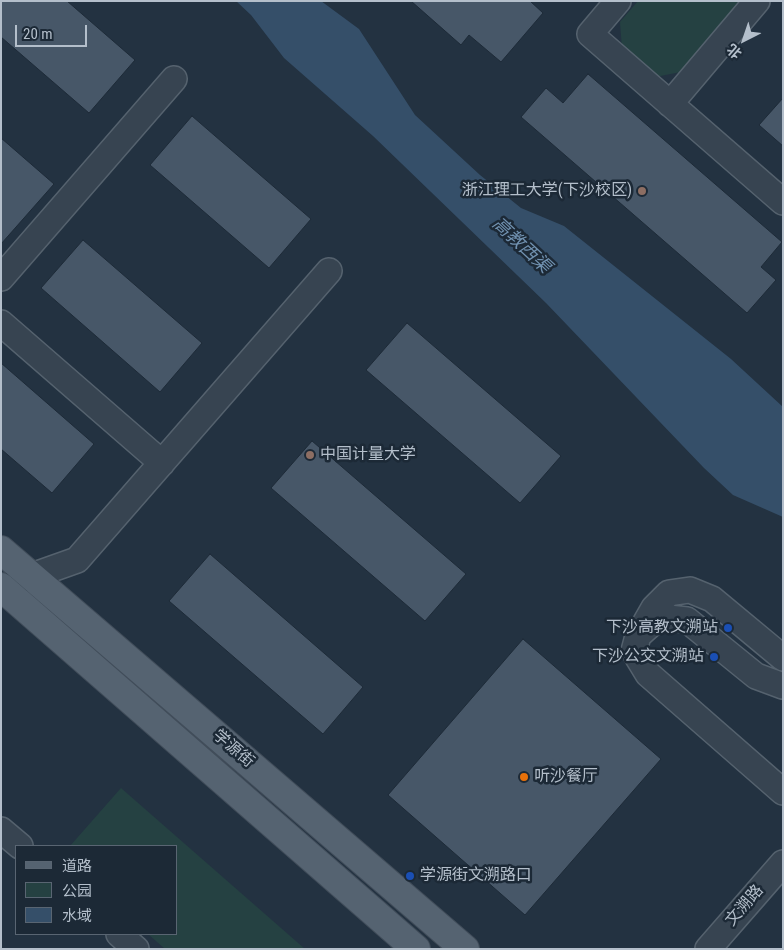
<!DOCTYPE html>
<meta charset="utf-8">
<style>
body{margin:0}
#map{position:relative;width:784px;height:950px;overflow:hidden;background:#233241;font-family:"Roboto Condensed","Noto Sans SC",sans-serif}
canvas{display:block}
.frame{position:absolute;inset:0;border:2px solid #b4bfcb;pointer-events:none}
.legend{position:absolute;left:15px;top:845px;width:162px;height:90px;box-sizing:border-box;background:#1c2936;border:1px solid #596572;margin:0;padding:6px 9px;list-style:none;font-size:15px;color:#b4bfcb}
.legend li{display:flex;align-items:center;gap:10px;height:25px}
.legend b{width:25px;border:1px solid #596572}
.north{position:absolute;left:719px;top:15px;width:50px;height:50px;-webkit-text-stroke:4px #1c2936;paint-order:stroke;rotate:221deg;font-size:14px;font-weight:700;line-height:20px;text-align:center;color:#b4bfcb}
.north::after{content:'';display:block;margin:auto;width:18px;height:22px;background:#b4bfcb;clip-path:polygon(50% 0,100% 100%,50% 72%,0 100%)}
.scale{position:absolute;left:15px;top:25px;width:72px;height:22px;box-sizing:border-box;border:2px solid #b4bfcb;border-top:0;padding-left:6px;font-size:15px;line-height:18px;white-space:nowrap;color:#b4bfcb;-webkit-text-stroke:4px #1c2936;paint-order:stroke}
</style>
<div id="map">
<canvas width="784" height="950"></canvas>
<div class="frame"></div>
<ul class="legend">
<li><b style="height:6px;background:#556371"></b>道路</li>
<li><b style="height:14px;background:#254142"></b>公园</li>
<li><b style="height:14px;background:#354f69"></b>水域</li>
</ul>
<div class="north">北</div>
<div class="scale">20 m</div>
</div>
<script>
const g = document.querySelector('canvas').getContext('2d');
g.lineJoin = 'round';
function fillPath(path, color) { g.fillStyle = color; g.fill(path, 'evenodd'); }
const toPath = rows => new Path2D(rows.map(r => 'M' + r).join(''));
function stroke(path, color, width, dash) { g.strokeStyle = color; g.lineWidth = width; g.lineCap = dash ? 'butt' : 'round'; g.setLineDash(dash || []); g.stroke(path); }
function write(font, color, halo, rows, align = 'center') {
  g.font = font + ' "Roboto Condensed","Noto Sans SC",sans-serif'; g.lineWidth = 5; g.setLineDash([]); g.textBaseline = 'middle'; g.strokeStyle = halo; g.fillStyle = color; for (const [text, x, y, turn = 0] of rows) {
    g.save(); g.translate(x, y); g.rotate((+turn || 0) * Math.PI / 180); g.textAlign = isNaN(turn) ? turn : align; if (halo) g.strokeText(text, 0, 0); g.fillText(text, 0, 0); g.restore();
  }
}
fillPath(toPath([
 [638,1,740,1,681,72,655,77,622,49,620,22],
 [121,788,305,949,165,949,148,934,176,934,176,846,70,846]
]), '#254142');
fillPath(toPath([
 [236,1,321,1,359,29,415,115,480,175,521,208,564,226,731,359,783,407,783,517,733,495,704,468,546,303,373,136,284,58,251,15]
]), '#354f69');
const building = toPath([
 [1,1,67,1,135,60,89,113,1,37,1,1],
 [411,1,530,1,543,13,501,62,469,35,461,45,411,1],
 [588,74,782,242,761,267,776,280,747,313,521,117,546,88,563,103,588,74],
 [783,98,783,146,759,125,783,98],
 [192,116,311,219,269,268,150,165,192,116],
 [1,138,54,184,1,244,1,138],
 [83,240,202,343,160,392,41,288,83,240],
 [407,323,561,456,520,503,366,370,407,323],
 [1,363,94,444,52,493,1,449,1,363],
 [312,441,466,574,425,621,271,488,312,441],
 [210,554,363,687,323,734,169,601,210,554],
 [523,639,661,759,525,915,388,795,523,639]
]);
fillPath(building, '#475768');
stroke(building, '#1e2b38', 1);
const minor = toPath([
 [618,1,590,34,783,202],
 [670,104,757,1],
 [1,278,174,79],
 [1,323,162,463],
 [15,582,77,560,329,271],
 [641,633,659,617,687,620,756,676,783,686],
 [783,658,712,599,690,590,669,593,654,608,638,636,634,651,648,674,783,792],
 [1,830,20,846],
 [119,934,136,949],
 [708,949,783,863]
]);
const major = toPath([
 [1,550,465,949],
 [1,587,416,949]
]);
stroke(minor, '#55626e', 28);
stroke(major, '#414d5a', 30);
stroke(minor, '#374451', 25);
stroke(major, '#556371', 28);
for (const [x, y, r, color] of [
 [642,191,5,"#8d6e63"],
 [310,455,5,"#8d6e63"],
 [728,628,5,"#1a4fb4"],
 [714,657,5,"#1a4fb4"],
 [524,777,5,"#e8710a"],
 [410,876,5,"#1a4fb4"]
]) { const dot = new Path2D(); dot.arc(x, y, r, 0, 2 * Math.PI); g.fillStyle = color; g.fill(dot); stroke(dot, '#1c2936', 2); }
write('16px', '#b4bfcb', '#1c2936', [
 ["浙江理工大学(下沙校区)",632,191],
 ["中国计量大学",320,455,"left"],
 ["下沙高教文溯站",718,628],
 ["下沙公交文溯站",704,657],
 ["听沙餐厅",534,777,"left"],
 ["学源街文溯路口",420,876,"left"]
], 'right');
write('16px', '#b4bfcb', '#1c2936', [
 ["学源街",233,749,41],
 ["文溯路",745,906,-49]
]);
write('italic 18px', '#7192b1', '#1c2936', [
 ["高教西渠",521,246,43]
]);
</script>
